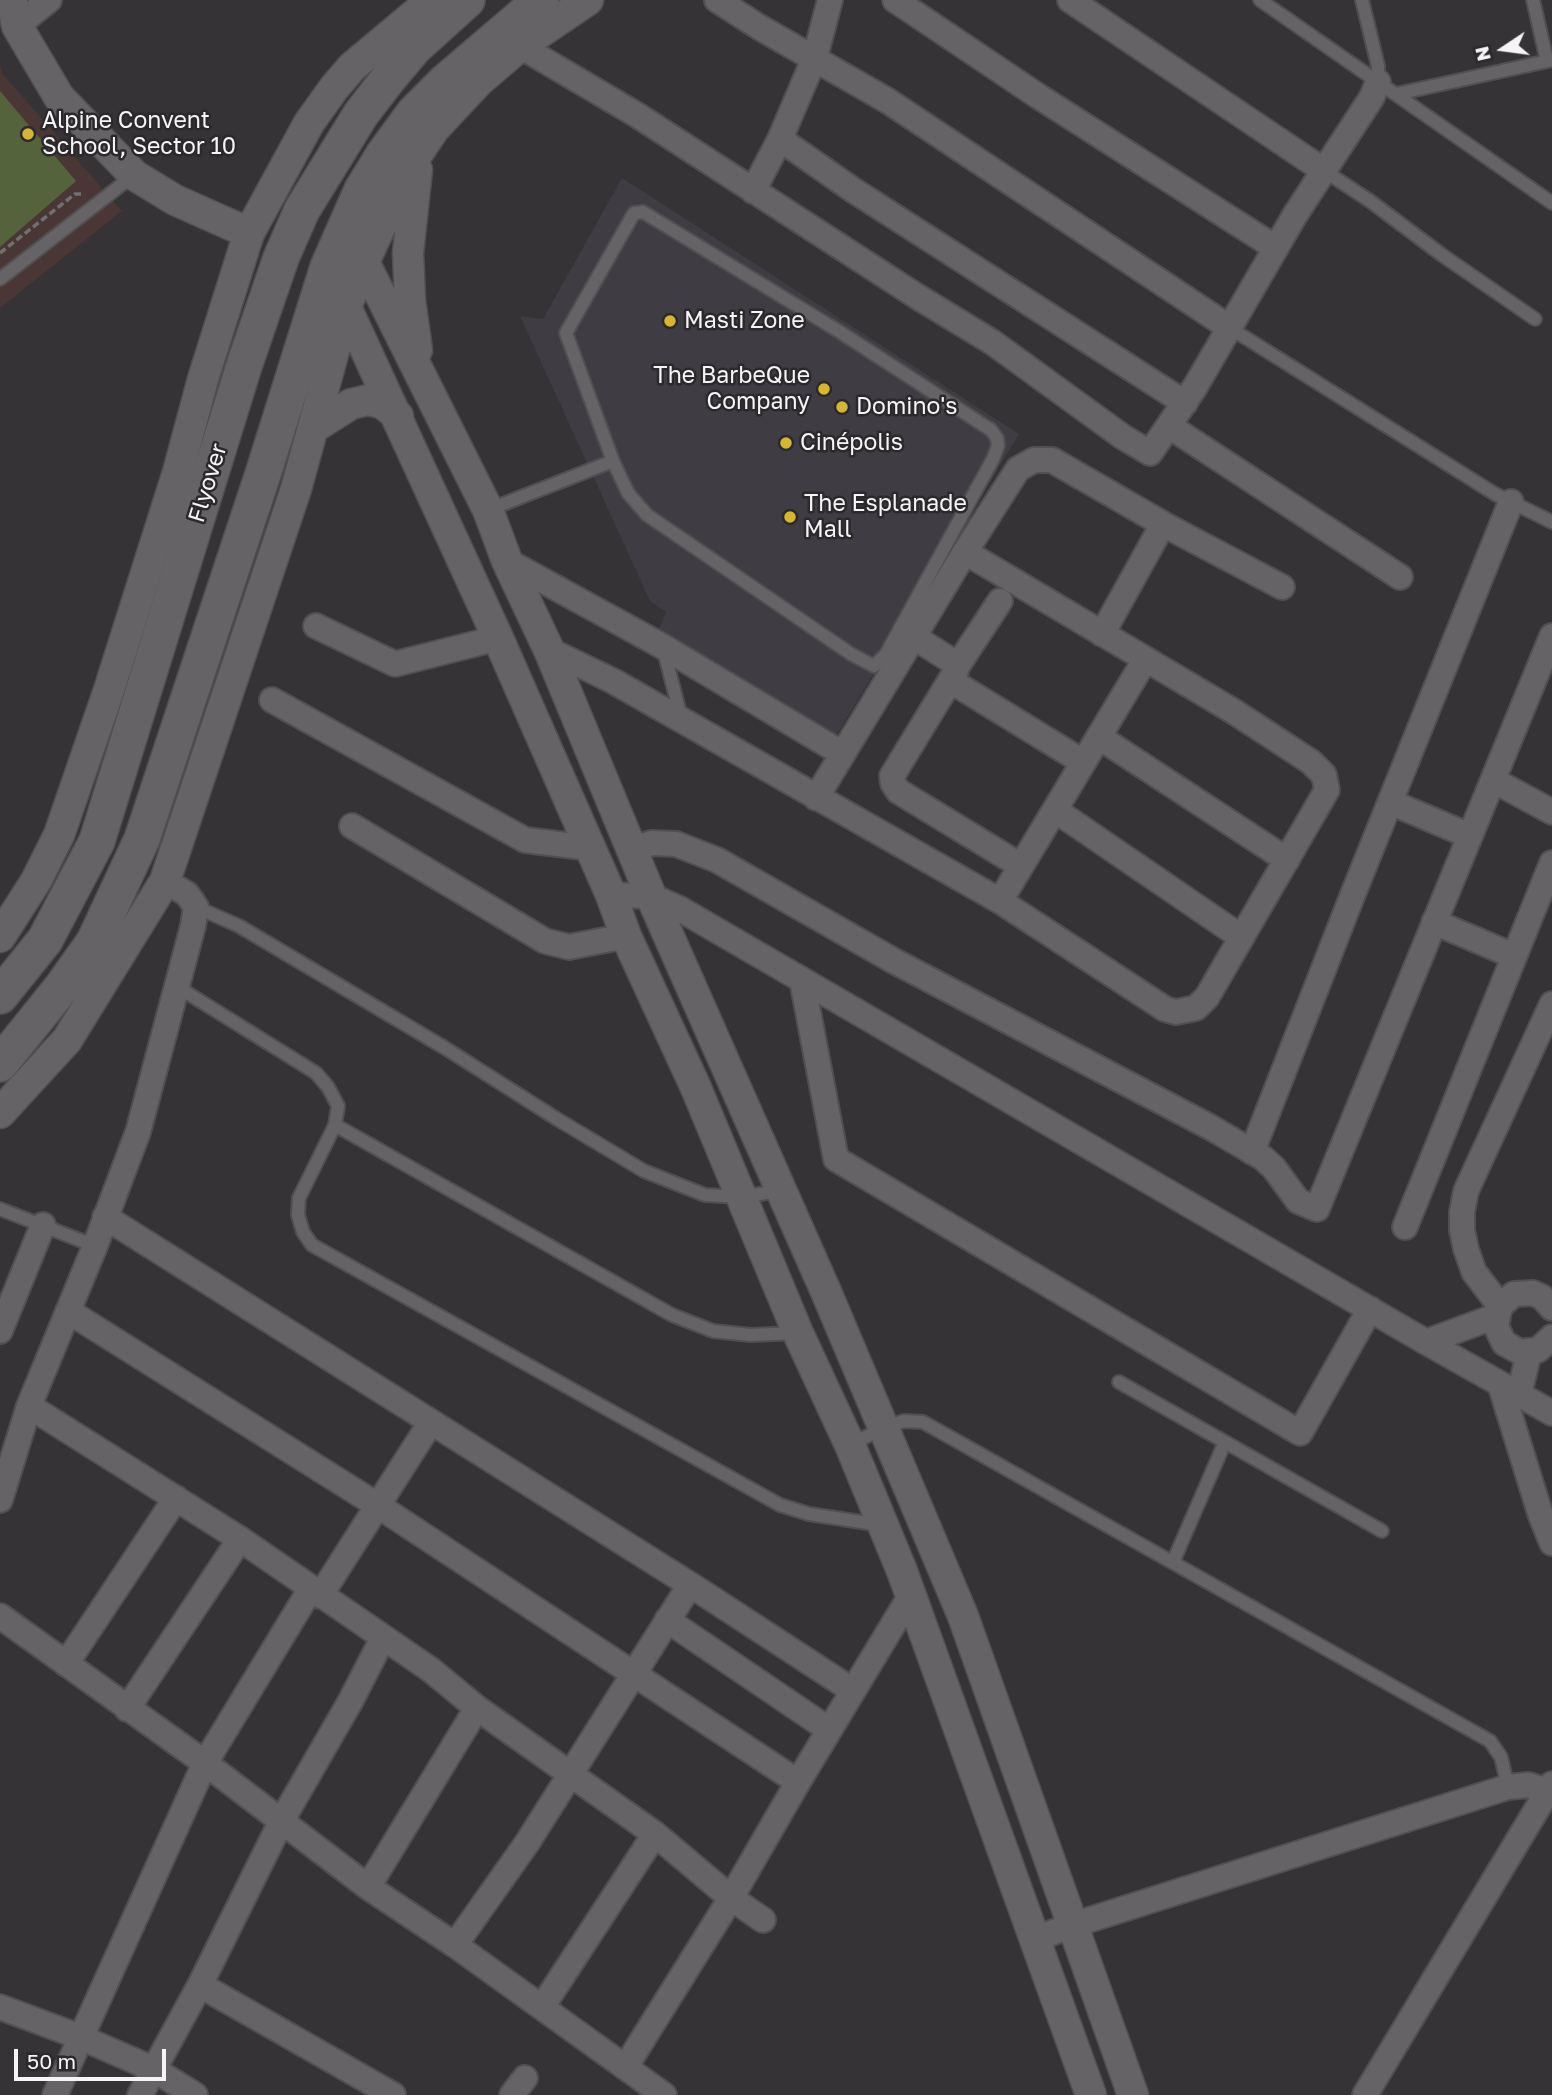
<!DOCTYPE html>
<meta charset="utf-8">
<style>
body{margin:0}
#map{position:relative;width:1552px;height:2095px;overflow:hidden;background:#353336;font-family:"Golos Text",sans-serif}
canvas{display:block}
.north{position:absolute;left:1468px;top:14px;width:70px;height:70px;-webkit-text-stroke:5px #2b292c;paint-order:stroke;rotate:257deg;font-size:19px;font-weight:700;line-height:28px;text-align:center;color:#f5f4f6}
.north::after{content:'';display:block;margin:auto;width:24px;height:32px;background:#f5f4f6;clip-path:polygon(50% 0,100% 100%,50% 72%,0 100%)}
.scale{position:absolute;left:14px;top:2049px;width:152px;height:32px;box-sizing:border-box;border:4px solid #f5f4f6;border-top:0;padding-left:9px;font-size:21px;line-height:24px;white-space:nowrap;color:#f5f4f6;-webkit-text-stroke:5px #2b292c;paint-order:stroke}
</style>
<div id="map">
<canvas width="1552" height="2095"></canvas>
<div class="north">N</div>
<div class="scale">50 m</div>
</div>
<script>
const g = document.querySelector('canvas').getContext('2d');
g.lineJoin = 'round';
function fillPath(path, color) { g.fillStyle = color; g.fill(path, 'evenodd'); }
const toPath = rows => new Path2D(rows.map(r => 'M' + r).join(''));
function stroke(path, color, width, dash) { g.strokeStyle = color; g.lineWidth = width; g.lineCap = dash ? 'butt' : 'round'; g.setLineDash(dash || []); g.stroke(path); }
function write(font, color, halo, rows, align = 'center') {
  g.font = font + ' "Golos Text",sans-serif'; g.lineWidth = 5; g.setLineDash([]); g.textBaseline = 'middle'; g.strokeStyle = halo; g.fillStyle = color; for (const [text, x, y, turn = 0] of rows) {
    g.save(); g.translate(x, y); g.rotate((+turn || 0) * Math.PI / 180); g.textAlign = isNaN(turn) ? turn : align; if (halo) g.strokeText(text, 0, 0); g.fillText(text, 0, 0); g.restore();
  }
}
fillPath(toPath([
 [622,178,1019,434,834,739,658,631,666,612,650,601,520,316,543,319]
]), '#403c43');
fillPath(toPath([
 [0,64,2,73,122,211,0,308]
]), '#4a3635');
fillPath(toPath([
 [0,91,76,181,0,247]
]), '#54633b');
const service = toPath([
 [1260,0,1552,203],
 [1362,0,1378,66,1378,82],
 [1533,0,1547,61],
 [1396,94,1552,60],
 [1323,170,1370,201,1442,255,1535,319],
 [0,279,134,175],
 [1230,328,1495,494,1552,522],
 [488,510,613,461,566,333,634,213,643,212,840,332,991,430,997,438,998,446,993,459,886,654,874,666,851,654,647,515,628,493,613,461],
 [663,647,681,717],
 [196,907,239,926,445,1048,557,1119,644,1171,705,1195,740,1197,780,1191],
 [176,986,316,1073,328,1087,338,1106,335,1125,299,1198,298,1215,303,1232,312,1245,780,1505,809,1514,881,1525],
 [335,1125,672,1315,713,1331,750,1335,798,1333],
 [0,1209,95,1246],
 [1119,1382,1382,1531],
 [850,1445,883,1428,904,1421,923,1422,1490,1741,1501,1757,1508,1787],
 [1173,1562,1225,1442]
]);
const minor = toPath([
 [717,0,759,27,888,101,1230,328],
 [895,0,1038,96,1276,248],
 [1070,0,1323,170],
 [17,26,49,0],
 [520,46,637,115,918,297,992,342,1123,437,1150,453,1195,387,1295,215,1372,97,1378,82],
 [780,139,853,190,1185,403],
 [753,191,780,139,815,57,830,0],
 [1169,426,1400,577],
 [507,561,662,646,843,754],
 [316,626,395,664,498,638],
 [1102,634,1163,524],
 [914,637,955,663,956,671,892,776,893,783,898,791,1021,866],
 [549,650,613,681,1000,901,1165,1009,1176,1012,1196,1008,1207,997,1327,790,1324,775,1311,762,1233,711,965,552],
 [956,668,1000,601],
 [951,681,1083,762],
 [272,700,525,840,591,848],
 [1099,737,1287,860],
 [1493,780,1552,812],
 [816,798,965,552,1018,469,1034,460,1052,460,1163,524,1282,587],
 [1390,802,1470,836],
 [1055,810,1241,937],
 [352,826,545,941,569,947,626,936],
 [632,849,652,843,676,844,717,860,894,961,1210,1127,1263,1158,1274,1168,1298,1201,1317,1209,1552,636],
 [611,895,651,896,680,909,1426,1342,1552,1413],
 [1000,901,1145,660],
 [1434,922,1514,956],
 [802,980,836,1159,1300,1433,1370,1309],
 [1252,1152,1353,894,1511,502],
 [105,1217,697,1589,852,1690],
 [1405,1227,1552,863],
 [1500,1306,1474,1272,1466,1249,1462,1230,1462,1212,1466,1191,1552,1004],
 [1552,1308,1542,1297,1533,1293,1514,1294,1500,1306,1496,1326,1504,1343,1520,1352,1538,1350,1552,1337],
 [68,1311,377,1505,798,1782,911,1595],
 [0,1331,43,1225],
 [1426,1342,1496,1316],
 [1500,1384,1541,1516,1552,1543],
 [1519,1394,1529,1353],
 [29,1406,240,1539,431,1670,477,1708,655,1834,731,1898,763,1920],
 [0,1500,29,1406,95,1246,138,1132,193,926,196,907,187,894,165,881],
 [320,1596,431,1422],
 [0,1616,205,1763,368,1887,455,1945,664,2095],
 [667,1620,828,1729],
 [66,1664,176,1498],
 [127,1709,240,1539],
 [368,1887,477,1708],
 [1035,1939,1073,1925,1508,1787,1528,1785,1548,1791,1552,1795],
 [455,1945,527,1843,690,1585],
 [200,1985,393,2095],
 [0,2007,80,2037,153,2069,195,2095],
 [542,2007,655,1834],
 [626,2066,731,1898,798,1782],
 [55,2095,205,1763,310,1590],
 [140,2095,200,1985,282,1820,350,1702,383,1638],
 [512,2095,525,2078],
 [1365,2095,1552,1784]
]);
const tertiary = toPath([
 [12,0,17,26,59,97,134,175,175,200,249,233],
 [364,262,488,510,507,561,549,650,651,896,827,1294,963,1616,1133,2095],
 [346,307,498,638,611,895,626,936,696,1088,798,1333,850,1445,902,1571,1091,2095],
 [417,350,410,300,408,253,417,170],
 [313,428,351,404,368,400,382,403,398,416],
 [0,937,36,881,59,835,108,693,178,472,203,379,249,233,309,123,334,88,352,67,432,0],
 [0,1113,67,1040,165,881,296,489,346,307,364,262,408,168,434,129,479,81,520,46,588,0]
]);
const secondary = toPath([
 [0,996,45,940,97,841,244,366,281,258,302,210,361,114,388,79,414,48,467,0],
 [0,1064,62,987,94,942,142,839,263,474,328,267,362,190,384,154,414,113,445,82,541,0]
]);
stroke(service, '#504f51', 16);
stroke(minor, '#504f51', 28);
stroke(tertiary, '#504f51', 33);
stroke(secondary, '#504f51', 38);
stroke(toPath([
 [0,253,75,194,81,194]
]), '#716f72', 3.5, [7, 3.5]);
stroke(service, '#656366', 12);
stroke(minor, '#656366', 24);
stroke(tertiary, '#656366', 30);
stroke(secondary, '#656366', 35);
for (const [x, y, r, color] of [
 [28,134,7,"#d5b535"],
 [670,321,7,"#d5b535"],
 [824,389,7,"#d5b535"],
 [842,407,7,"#d5b535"],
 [786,443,7,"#d5b535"],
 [790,517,7,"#d5b535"]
]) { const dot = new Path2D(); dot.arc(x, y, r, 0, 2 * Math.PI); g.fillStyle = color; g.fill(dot); stroke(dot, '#2b292c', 2.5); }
write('23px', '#f5f4f6', '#2b292c', [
 ["Alpine Convent",42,121],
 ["School, Sector 10",42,147],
 ["Masti Zone",684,321],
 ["The BarbeQue",810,376,"right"],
 ["Company",810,402,"right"],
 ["Domino's",856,407],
 ["Cinépolis",800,443],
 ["The Esplanade",804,504],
 ["Mall",804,530]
], 'left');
write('23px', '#f5f4f6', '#2b292c', [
 ["Flyover",208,483,-73]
]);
</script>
